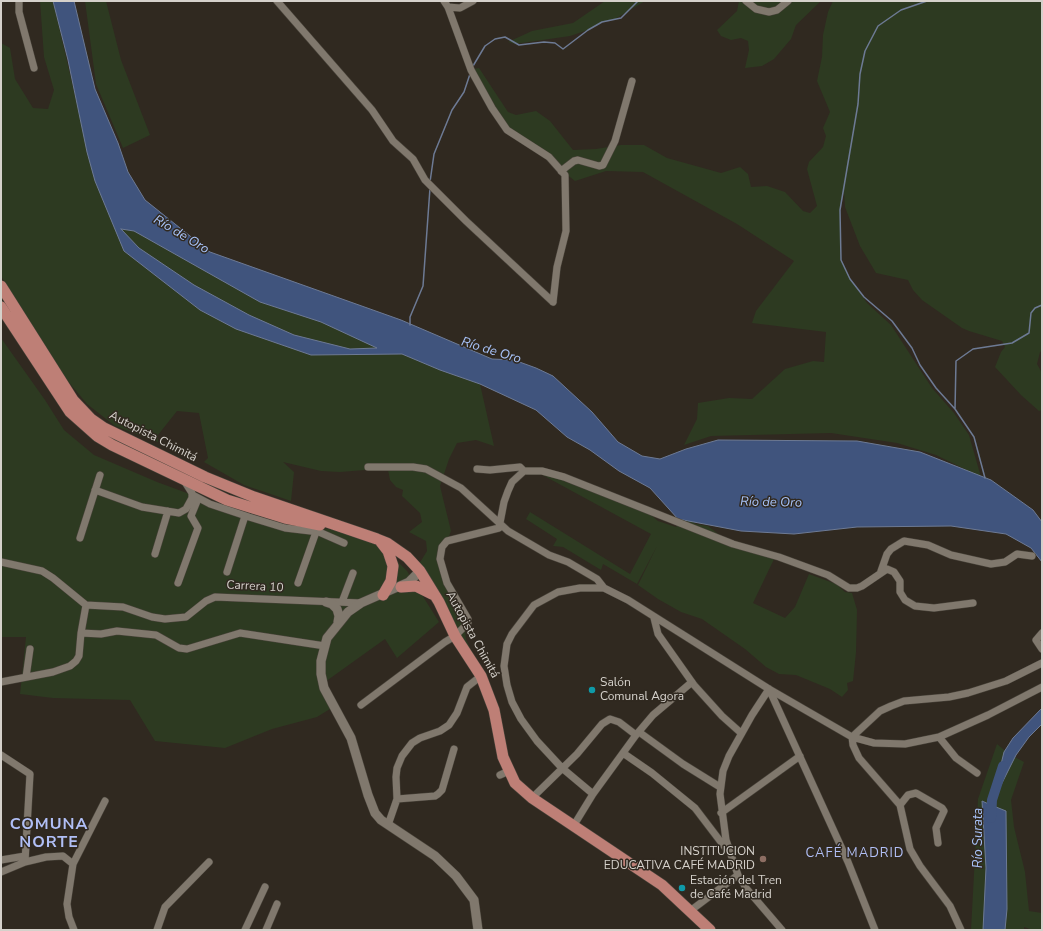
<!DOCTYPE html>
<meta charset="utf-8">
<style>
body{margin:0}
#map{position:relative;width:1043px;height:931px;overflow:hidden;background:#302920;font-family:"Nunito Sans",sans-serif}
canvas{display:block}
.frame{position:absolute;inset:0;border:2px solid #d5d1cb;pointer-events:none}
</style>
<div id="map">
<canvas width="1043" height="931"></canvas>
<div class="frame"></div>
</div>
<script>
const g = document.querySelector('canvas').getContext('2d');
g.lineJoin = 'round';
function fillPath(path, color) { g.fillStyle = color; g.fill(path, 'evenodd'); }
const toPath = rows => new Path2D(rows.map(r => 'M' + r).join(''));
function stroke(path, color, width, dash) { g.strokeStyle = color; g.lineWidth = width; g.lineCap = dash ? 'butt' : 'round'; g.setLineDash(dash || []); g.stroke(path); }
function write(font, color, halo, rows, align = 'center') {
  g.font = font + ' "Nunito Sans",sans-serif'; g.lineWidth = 3; g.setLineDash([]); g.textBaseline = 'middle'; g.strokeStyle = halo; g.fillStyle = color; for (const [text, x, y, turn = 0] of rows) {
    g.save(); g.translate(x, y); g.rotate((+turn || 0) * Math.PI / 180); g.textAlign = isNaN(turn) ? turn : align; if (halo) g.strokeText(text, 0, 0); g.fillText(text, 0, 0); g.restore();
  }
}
fillPath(toPath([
 [40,1,53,1,80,117,124,251,200,310,236,329,311,355,402,354,440,370,480,384,494,446,476,440,457,443,449,459,440,486,451,531,448,539,439,546,437,553,439,561,463,614,466,639,482,674,419,564,427,551,426,541,409,532,422,522,420,513,402,496,403,490,396,487,390,480,387,465,365,470,340,472,321,471,283,462,294,472,291,501,244,485,204,462,208,458,199,413,177,411,158,435,158,442,115,426,87,404,67,380,1,276,1,43,10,48,15,79,33,108,48,109,54,90,44,57],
 [85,1,106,1,121,60,150,135,123,148,96,84],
 [605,1,645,1,615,19,602,22,588,30,570,36,515,44,508,42,532,31,573,23],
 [739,1,821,1,796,25,791,39,774,59,762,66,745,68,749,50,748,41,741,38,731,40,721,36,717,30,737,11],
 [833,1,1042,1,1042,351,1040,352,1037,364,1042,373,1042,410,1039,411,1021,395,995,367,1001,352,1005,347,1002,341,969,331,962,328,922,300,913,290,908,280,876,273,860,246,845,207,844,191,840,210,841,260,850,279,867,303,891,325,932,388,954,413,969,435,981,477,936,455,897,443,831,433,711,436,684,445,697,419,698,403,729,398,752,399,785,369,813,361,824,362,826,332,752,323,756,311,794,261,737,224,643,172,606,171,575,181,509,129,473,69,479,68,508,112,516,115,536,111,550,121,573,150,596,149,621,145,644,145,667,158,721,173,740,167,748,174,751,187,767,186,785,192,803,211,810,213,817,206,807,169,809,162,823,147,826,136,823,128,830,112,817,81,822,57,823,35,828,12],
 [121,229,134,231,260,302,321,322,378,348,350,349,294,335,249,315,194,285,139,248],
 [1,338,45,400,64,430,94,455,157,482,214,503,284,525,329,529,382,546,407,571,439,622,397,658,385,639,325,682,338,704,317,717,272,729,225,748,155,741,130,700,53,698,20,694,26,637,1,637],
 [526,466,651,515,658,521,676,527,685,517,696,524,708,526,731,544,775,557,753,603,785,618,795,607,809,574,836,584,845,592,852,593,857,610,856,652,853,681,847,683,848,690,842,697,830,689,796,675,779,674,766,667,745,649,702,619,681,612,658,599,638,585,657,546,637,584,603,564,601,570,563,547,553,546,557,539,526,519,530,512,630,574,651,534],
 [997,744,1009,754,1024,762,1011,800,1014,827,1025,872,1029,911,1042,913,1042,930,1033,930,1024,927,1024,930,971,930,978,799]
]), '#2d3a21');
const water = toPath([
 [53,1,74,1,95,89,118,143,128,172,145,200,210,252,401,320,492,359,514,360,536,368,553,376,592,412,618,442,642,456,660,459,686,449,718,440,857,441,920,452,991,480,1033,510,1042,522,1042,562,1031,548,1006,534,951,526,857,527,794,534,741,531,678,519,650,488,619,471,590,450,567,437,536,410,480,384,440,370,402,354,311,355,236,329,200,310,124,251,95,181,87,152,68,60,53,1],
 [121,229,134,231,260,302,321,322,377,348,350,349,294,335,249,315,194,285,139,248,121,229],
 [1042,708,1042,724,1029,737,1016,755,991,805,1006,811,1007,909,1005,930,983,930,986,868,982,801,991,805,1004,752,1013,738,1042,708]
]);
fillPath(water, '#40547d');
stroke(water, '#6d7a94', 1);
stroke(toPath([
 [927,1,901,10,878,26,865,51,860,74,858,104,840,210,841,260,850,279,864,297,892,321,912,348,920,365,936,388,955,409,974,437,985,478],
 [473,66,485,46,495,39,505,37,519,45,544,42,555,43,563,49,588,30,602,22,621,18,638,1],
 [430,182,434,154,452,110,464,92,470,74],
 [410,325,410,317,423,286,430,188],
 [955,409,956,361,973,349,1012,343,1029,333,1031,313,1035,308,1042,305]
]), '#6d7a94', 1.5);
stroke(toPath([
 [991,818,992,800,1003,766]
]), '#40547d', 10);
const minor = toPath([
 [19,1,19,12,34,68],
 [277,1,372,110,393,141,413,159,425,180,466,221,553,302],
 [444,1,448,7,471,70,492,108,507,130,549,157,565,175,566,231,557,267,553,302],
 [746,1,756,9,769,12,777,10,788,1],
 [448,7,460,8,473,1],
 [561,171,574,161,578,160,599,166,603,165,615,141,632,81],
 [368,467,413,467,426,469,461,488,508,531,549,555,568,562,597,579,604,588],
 [477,469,490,470,520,467,524,471,542,471,564,477,733,544,779,557,828,575,849,588,857,588,862,586,887,569,894,572,900,581,900,592,905,600,915,606,934,608,973,603],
 [95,490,142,507,179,513,186,509,192,498,192,493,185,482],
 [193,495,210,504,249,517,285,528,319,532,344,543],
 [80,538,100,475],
 [155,554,168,511],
 [1,562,42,571,53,578,86,605,123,607,152,617,165,619,186,617,206,601,215,597,361,603],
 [881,571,887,554,891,549,904,541,928,545,951,555,991,564,1005,562,1017,554,1032,556],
 [227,572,245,516],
 [178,583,198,528,191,516,198,499],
 [298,583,316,532],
 [342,602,353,573],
 [654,618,658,634,694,685,722,716,741,733],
 [81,633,101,634,117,631,156,635,179,648,187,649,240,633,325,646],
 [1042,633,1036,640,1042,649],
 [26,677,30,649],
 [1,682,53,672,70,666,76,661,79,656,81,633,86,605],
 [769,689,752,715,729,756,723,771,720,794,726,840,738,875,746,888,782,930],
 [769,689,848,862,875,930],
 [361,705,445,642,455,636,468,623,468,619,447,583,440,559,442,547,447,541,499,528,504,502,508,491,512,482,524,471],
 [639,732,683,764,720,787],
 [852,737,853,745,859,758,900,805,910,849,920,866,950,906,961,930],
 [852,737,880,711,891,706,904,701,949,697,968,693,1006,681,1042,663],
 [939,737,956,758,977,773],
 [623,753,652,773,695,808,727,850],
 [1,755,30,774,25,862],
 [500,775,509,771],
 [593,794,562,768,537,741,521,719,512,702,507,685,504,666,507,644,512,634,534,605,558,592,580,588,604,588,628,600,769,689,852,737,874,743,905,744,939,737,988,715,1042,687],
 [532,798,577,754,602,724,610,719,619,722,636,735],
 [397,799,435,796,438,794,442,790,454,749],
 [900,805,908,795,916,793,942,808,944,811,936,828,938,843],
 [721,813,800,756],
 [388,825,397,799,396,777,397,768,402,756,412,743,420,738,440,731,449,725,457,713,467,687,481,676],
 [574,825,593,794,636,735,653,715,692,682],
 [1,860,25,856],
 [1,872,25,862,46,857,63,856,73,864],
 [690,911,738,875],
 [74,930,69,917,67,904,73,864,105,801],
 [157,930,165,907,209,862],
 [245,930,265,887],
 [266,930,277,904]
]);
const tertiary = toPath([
 [420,571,409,582,361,603,348,612,327,638,321,661,321,674,324,688,351,738,368,795,375,813,381,820,435,856,456,876,474,900,478,930],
 [326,602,332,604,337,609,339,616,338,622]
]);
const trunk = toPath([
 [1,286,73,400,91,419,104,428,205,477,254,497,377,539,387,543,407,557,420,571,439,602,455,636,481,676,494,710,503,757,515,783,532,798,662,885,710,930],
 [1,307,70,412,97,436,112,445,227,500,285,518,320,525],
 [381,542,388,551,393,566,391,581,383,595],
 [401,587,416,586,432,594]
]);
stroke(minor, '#49443b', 8);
stroke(tertiary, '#49443b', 10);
stroke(trunk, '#49443b', 12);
stroke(minor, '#80786d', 7);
stroke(tertiary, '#80786d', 9);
stroke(trunk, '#be7f76', 11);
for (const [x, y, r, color] of [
 [592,690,4,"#0f9aa8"],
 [763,859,4,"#8d6e63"],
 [682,888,4,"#0f9aa8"]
]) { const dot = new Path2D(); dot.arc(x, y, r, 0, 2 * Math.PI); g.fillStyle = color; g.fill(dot); stroke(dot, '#302920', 1.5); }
write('12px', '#d5d1cb', '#302920', [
 ["Autopista Chimitá",153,437,27],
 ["Carrera 10",255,587,3],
 ["Autopista Chimitá",472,635,61]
]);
write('12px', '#d5d1cb', '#302920', [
 ["Salón",600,683],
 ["Comunal Agora",600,697],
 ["INSTITUCION",755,852,"right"],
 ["EDUCATIVA CAFÉ MADRID",755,866,"right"],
 ["Estación del Tren",690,881],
 ["de Café Madrid",690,895]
], 'left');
write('italic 13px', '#a8c3f9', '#302920', [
 ["Río de Oro",181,235,31],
 ["Río de Oro",491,351,17],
 ["Río de Oro",771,503,1],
 ["Río Surata",979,838,-90]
]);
g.letterSpacing = '1px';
write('13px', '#b1bff6', '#302920', [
 ["CAFÉ MADRID",855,854]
]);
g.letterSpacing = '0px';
g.letterSpacing = '1px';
write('bold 16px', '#b1bff6', '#302920', [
 ["COMUNA",49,825],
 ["NORTE",49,843]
]);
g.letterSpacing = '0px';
</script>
